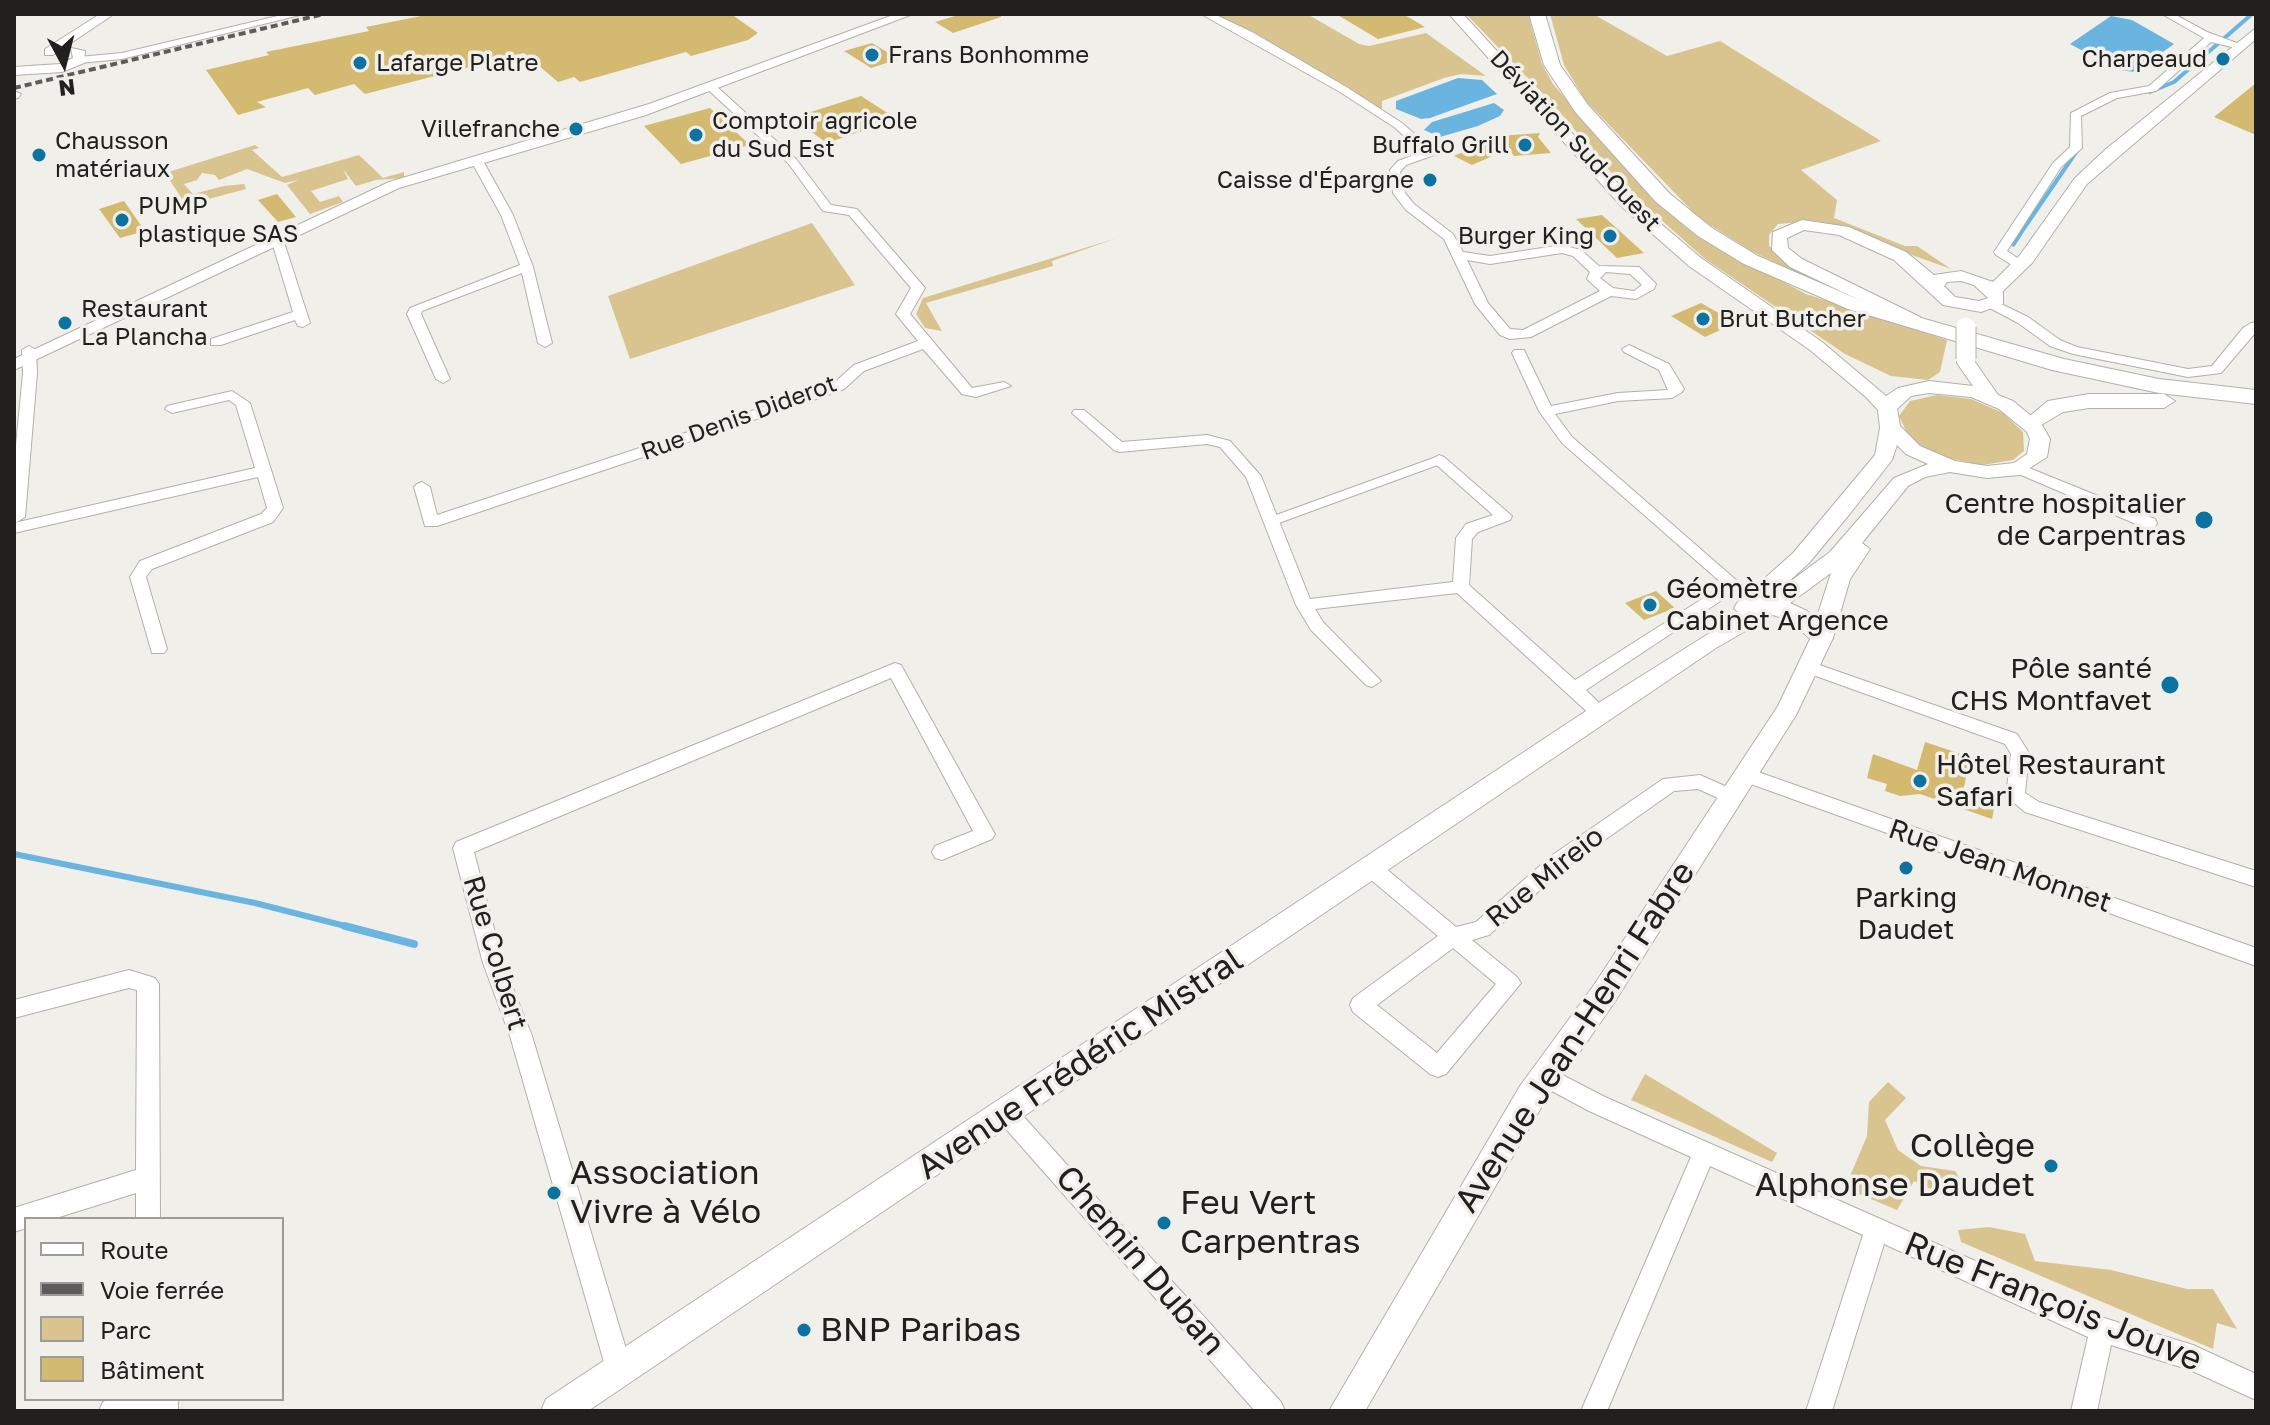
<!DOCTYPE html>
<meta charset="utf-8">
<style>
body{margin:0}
#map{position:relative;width:2270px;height:1425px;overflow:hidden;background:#f1efea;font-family:"Golos Text",sans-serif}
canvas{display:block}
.frame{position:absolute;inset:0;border:16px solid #21201f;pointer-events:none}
.legend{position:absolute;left:24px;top:1217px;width:260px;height:184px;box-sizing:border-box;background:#f1efea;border:2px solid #9e9c99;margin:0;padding:10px 14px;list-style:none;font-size:24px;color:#21201f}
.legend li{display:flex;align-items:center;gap:16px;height:40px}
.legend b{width:40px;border:2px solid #9e9c99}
.north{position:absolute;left:24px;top:24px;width:80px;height:80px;-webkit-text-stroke:6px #f1efea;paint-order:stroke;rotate:173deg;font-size:22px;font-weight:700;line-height:32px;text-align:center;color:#21201f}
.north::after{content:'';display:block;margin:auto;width:28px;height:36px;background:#21201f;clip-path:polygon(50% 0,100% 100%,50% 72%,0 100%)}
</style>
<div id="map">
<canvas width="2270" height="1425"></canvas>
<div class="frame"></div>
<ul class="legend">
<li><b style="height:10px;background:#fff"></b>Route</li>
<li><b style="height:10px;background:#5d5c5a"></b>Voie ferrée</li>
<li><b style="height:22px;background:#d9c48f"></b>Parc</li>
<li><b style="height:22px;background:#d4b970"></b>Bâtiment</li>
</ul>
<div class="north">N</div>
</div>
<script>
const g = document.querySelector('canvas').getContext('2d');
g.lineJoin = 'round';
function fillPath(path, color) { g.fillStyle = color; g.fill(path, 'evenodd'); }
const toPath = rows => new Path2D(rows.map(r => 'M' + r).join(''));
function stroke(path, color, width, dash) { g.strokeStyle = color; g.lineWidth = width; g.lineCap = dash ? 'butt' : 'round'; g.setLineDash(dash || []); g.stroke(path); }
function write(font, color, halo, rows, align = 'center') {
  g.font = font + ' "Golos Text",sans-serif'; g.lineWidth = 7; g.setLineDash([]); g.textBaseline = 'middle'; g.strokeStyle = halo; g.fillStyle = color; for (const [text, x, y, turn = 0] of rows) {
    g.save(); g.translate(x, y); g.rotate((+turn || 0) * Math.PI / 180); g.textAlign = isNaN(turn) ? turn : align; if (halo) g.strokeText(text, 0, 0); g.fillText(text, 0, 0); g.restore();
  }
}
fillPath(toPath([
 [1213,14,1307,14,1359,44,1369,46,1426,33,1486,76,1461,74,1444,78,1382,101,1382,110,1258,35],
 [1466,14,1528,14,1542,64,1553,84,1654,201,1695,235,1806,294,1947,340,1940,372,1928,380,1891,376,1845,354,1705,259,1620,183,1551,102],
 [1550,14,1593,14,1667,56,1720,41,1881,141,1801,170,1837,200,1834,218,1905,246,1917,246,1951,269,1817,221,1778,224,1769,235,1769,246,1815,281,1751,251,1699,218,1585,100,1564,65],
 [255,145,259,148,252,150,282,177,359,155,383,178,404,172,404,178,376,180,356,186,343,169,348,179,311,191,320,202,339,196,343,202,310,214,287,185,298,180,285,183,247,169,219,180,215,175,202,173,197,180,184,184,193,194,224,186,244,184,246,189,186,205,165,173],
 [812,223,855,285,630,359,608,296],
 [1117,238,1052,261,1053,266,926,303,942,331,925,328,916,314,923,298],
 [1937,395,1971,399,2003,413,2023,432,2024,451,2013,460,1983,465,1946,458,1924,448,1908,435,1899,416,1910,401],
 [1645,1074,1777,1153,1772,1162,1631,1100],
 [1888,1082,1906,1098,1885,1120,1898,1150,1921,1166,1955,1171,1968,1192,1935,1191,1914,1181,1897,1210,1845,1188,1867,1136,1869,1102],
 [1989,1227,2025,1234,2035,1261,2111,1270,2187,1289,2213,1289,2237,1329,2217,1323,2213,1349,1961,1242,1958,1230]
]), '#d9c48f');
fillPath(toPath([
 [2111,16,2132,20,2174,44,2135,72,2119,70,2070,44],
 [1458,78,1482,80,1497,94,1430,118,1421,119,1396,109,1396,101],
 [1494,103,1504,110,1500,116,1478,126,1440,137,1424,130,1432,122]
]), '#6ab5e0');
stroke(toPath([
 [2150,92,2174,82,2252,14],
 [2018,237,2081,145]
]), '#6ab5e0', 4);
stroke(toPath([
 [2013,244,2019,235]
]), '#6ab5e0', 5);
stroke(toPath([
 [14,854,255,903,353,928]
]), '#6ab5e0', 6);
stroke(toPath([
 [345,926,414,944]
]), '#6ab5e0', 8);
fillPath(toPath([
 [431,14,731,14,758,33,748,40,691,56,686,52,580,82,574,77,558,82,524,53,365,94,354,84,315,95,308,88,257,102,266,107,238,115,206,70,269,55,266,52,369,31,366,27],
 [962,14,1000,14,1001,17,953,33,935,22],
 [1336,14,1403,14,1425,27,1378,39],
 [872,43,882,49,899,59,871,68,844,51],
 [2256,83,2256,135,2214,117],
 [861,96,897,119,827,143,792,118],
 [710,108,750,145,681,164,644,126],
 [1540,133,1538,137,1551,153,1514,156,1509,149,1472,165,1454,156,1499,136],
 [277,194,296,217,278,222,258,200],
 [124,201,145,231,120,238,99,209],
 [1602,215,1644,253,1617,258,1576,219],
 [1701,303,1736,323,1705,337,1671,316],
 [1656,591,1675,608,1644,620,1625,603],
 [1925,742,1970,757,1963,792,1995,803,1992,819,1920,794,1900,796,1885,791,1887,784,1867,778,1873,754,1917,770]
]), '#d4b970');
const pedestrian = toPath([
 [1439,456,1445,460,1443,463,1276,524,1272,525,1266,521,1268,518,1439,456]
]);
const minor = toPath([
 [286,14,304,14,122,59,79,63,74,60,79,57,122,53,286,14],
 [1201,14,1214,14,1252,32,1348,88,1402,123,1434,151,1434,155,1406,165,1400,172,1405,193,1414,204,1453,234,1463,252,1490,256,1562,245,1581,250,1599,266,1639,267,1656,284,1654,289,1636,299,1611,296,1531,337,1510,339,1500,335,1475,304,1444,239,1406,210,1393,193,1390,170,1398,161,1422,152,1394,127,1340,92,1201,14],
 [1562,253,1573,256,1590,272,1587,279,1600,291,1523,330,1510,329,1488,303,1467,260,1490,264,1562,253],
 [1606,272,1630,274,1642,285,1634,291,1613,288,1600,278,1606,272],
 [2162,14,2174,14,2207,32,2245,46,2240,49,2211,42,2156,91,2117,98,2081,116,2082,148,2061,167,2007,251,2026,264,2015,267,1996,255,1994,252,2053,163,2070,147,2071,113,2110,93,2149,86,2204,38,2162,14],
 [706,84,714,84,796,159,831,205,857,209,925,288,910,314,972,388,1004,382,1011,386,976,397,962,394,923,349,864,371,844,389,828,395,437,526,425,526,414,487,417,484,422,482,430,487,437,515,818,389,834,383,854,365,918,341,896,314,911,288,849,215,823,211,788,163,706,88,706,84],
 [14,91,21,94,18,98,14,99,14,91],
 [476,156,482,159,513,215,533,267,552,343,545,347,538,343,522,273,422,311,421,314,450,379,443,383,436,379,407,314,410,308,520,265,501,215,470,159,476,156],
 [277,235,283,239,310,323,303,327,298,326,295,320,221,345,211,345,211,339,293,312,271,239,277,235],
 [1993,300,2028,317,2060,340,2077,347,2188,369,2212,366,2243,328,2251,323,2256,322,2256,332,2221,373,2188,377,2073,354,2050,346,2018,323,1988,307,1986,304,1993,300],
 [1629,345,1669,364,1684,389,1682,392,1672,398,1618,401,1555,414,1572,437,1743,586,1586,690,1609,713,1600,720,1594,718,1457,593,1315,609,1323,622,1381,681,1372,687,1366,685,1311,630,1296,605,1246,477,1220,447,1207,444,1119,452,1114,450,1072,413,1074,410,1084,410,1122,442,1207,435,1230,441,1261,476,1310,599,1453,582,1456,538,1466,524,1493,515,1431,460,1439,455,1444,457,1512,516,1510,520,1478,532,1472,539,1469,585,1575,680,1724,585,1562,443,1539,411,1512,353,1514,350,1524,350,1551,406,1618,393,1668,390,1659,370,1624,352,1622,349,1629,345],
 [29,346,36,350,37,373,25,517,17,522,14,521,14,466,23,373,22,350,29,346],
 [232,391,250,403,283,508,273,522,152,569,146,577,167,649,164,653,152,653,130,577,140,561,261,514,267,508,258,477,14,533,14,523,255,468,236,405,229,400,172,413,165,409,167,406,232,391],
 [2019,464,2155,519,2157,523,2155,527,2143,527,2014,472,2011,469,2019,464],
 [1808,661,2017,734,2029,753,2025,793,2039,802,2256,871,2256,887,2025,812,2006,796,2011,754,2005,744,1802,671,1799,667,1802,663,1808,661],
 [895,663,901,665,992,829,995,834,992,839,942,860,935,858,932,852,935,846,973,831,891,678,474,852,503,963,532,1036,632,1369,628,1378,619,1382,610,1378,606,1369,510,1036,483,963,453,848,456,842,895,663],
 [1744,767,2256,948,2256,966,1737,779,1735,774,1737,769,1744,767],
 [1700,775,1736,791,1738,796,1736,801,1729,803,1698,789,1674,791,1565,868,1489,935,1472,940,1517,977,1521,983,1446,1074,1438,1077,1430,1074,1353,1012,1350,1005,1353,998,1438,936,1364,874,1361,868,1364,862,1371,860,1378,862,1456,927,1476,922,1551,856,1663,779,1700,775],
 [1453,948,1496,984,1437,1053,1377,1005,1453,948],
 [129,970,155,978,159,984,160,1219,136,1219,136,1193,53,1219,26,1219,26,1228,14,1232,14,1208,136,1170,137,990,129,988,14,1018,14,1000,129,970],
 [1545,1066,1605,1097,2104,1318,2193,1345,2256,1374,2256,1400,2190,1370,2111,1345,2097,1411,2071,1411,2088,1337,1884,1244,1832,1411,1806,1411,1863,1235,1710,1166,1607,1411,1581,1411,1691,1157,1589,1111,1537,1083,1534,1076,1537,1069,1545,1066],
 [1006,1103,1014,1106,1281,1402,1285,1411,1255,1411,998,1120,995,1113,998,1106,1006,1103],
 [109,1399,178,1399,178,1411,99,1411,103,1402,109,1399]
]);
const tertiary = toPath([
 [100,14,114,14,53,55,45,55,45,49,100,14],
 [896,14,913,14,646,115,399,188,14,370,14,359,389,182,649,104,896,14],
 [71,48,85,51,84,63,62,72,14,75,14,67,60,64,73,58,71,48]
]);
const secondary = toPath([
 [1449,14,1463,14,1634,201,1701,258,1822,342,1886,396,1898,388,1929,381,1973,386,1957,363,1959,359,1973,359,1998,395,2013,401,2042,425,2050,439,2047,457,2019,475,1987,478,1950,472,1925,477,1908,486,1862,543,1870,549,1850,579,1833,638,1796,715,1614,1003,1542,1106,1365,1411,1329,1411,1520,1086,1594,985,1778,706,1810,639,1791,621,1773,615,1716,648,588,1411,541,1411,546,1399,1592,707,1740,614,1734,608,1737,603,1793,553,1875,455,1880,428,1878,410,1866,397,1810,350,1689,266,1622,207,1449,14],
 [1929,393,1971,397,1999,409,2027,432,2030,439,2027,454,2014,463,1987,466,1955,461,1920,446,1900,426,1897,409,1911,396,1929,393],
 [1897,445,1906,454,1928,464,1894,478,1830,552,1784,586,1809,563,1848,516,1892,460,1897,445],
 [1831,573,1816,620,1807,611,1790,603,1831,573],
 [2256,28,2256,39,2087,184,2032,263,2003,291,2003,304,1981,312,1943,305,1894,260,1839,235,1804,230,1787,238,1788,248,1802,259,1920,317,1920,325,1914,326,1790,267,1772,250,1773,232,1802,220,1849,227,1906,252,1934,275,1961,271,1993,282,2020,255,2075,178,2106,149,2256,28],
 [1961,281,1974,285,1988,298,1979,301,1955,297,1944,286,1947,282,1961,281]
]);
const primary = toPath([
 [1529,14,1545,14,1560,65,1588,105,1670,194,1712,228,1758,256,1862,301,2064,359,2159,379,2256,390,2256,404,2159,393,2052,370,1848,309,1744,264,1698,236,1656,202,1576,113,1544,65,1529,14],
 [2089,394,2164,394,2175,401,2164,408,2089,408,2063,412,2031,431,2020,424,2048,401,2089,394]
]);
stroke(pedestrian, '#b1b0ab', 2);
stroke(minor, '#b1b0ab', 2);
stroke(tertiary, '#b1b0ab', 2);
stroke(secondary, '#b1b0ab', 2);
stroke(primary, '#b1b0ab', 2);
fillPath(pedestrian, '#fff');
fillPath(minor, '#fff');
fillPath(tertiary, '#fff');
fillPath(secondary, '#fff');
fillPath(primary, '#fff');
stroke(toPath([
 [14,88,324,14]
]), '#5d5c5a', 4, [7, 4]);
const secondaryBridge = toPath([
 [1966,327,1966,359]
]);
stroke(secondaryBridge, '#b1b0ab', 21, []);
stroke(secondaryBridge, '#fff', 19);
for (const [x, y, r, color] of [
 [872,55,8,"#0c729f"],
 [2223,59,8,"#0c729f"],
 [360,63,8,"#0c729f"],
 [576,129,8,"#0c729f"],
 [696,135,8,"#0c729f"],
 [1525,145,8,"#0c729f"],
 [39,155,8,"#0c729f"],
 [1430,180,8,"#0c729f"],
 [122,220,8,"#0c729f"],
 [1610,236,8,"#0c729f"],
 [1703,319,8,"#0c729f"],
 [65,323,8,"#0c729f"],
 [2204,520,10,"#0c729f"],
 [1650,605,8,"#0c729f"],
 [2170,685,10,"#0c729f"],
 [1920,781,8,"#0c729f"],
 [1906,868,8,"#0c729f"],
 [2051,1166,8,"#0c729f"],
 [554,1193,8,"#0c729f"],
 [1164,1223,8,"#0c729f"],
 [804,1330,8,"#0c729f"]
]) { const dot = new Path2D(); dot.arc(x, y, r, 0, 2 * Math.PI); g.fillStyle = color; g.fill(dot); stroke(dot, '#f1efea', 3); }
write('24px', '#21201f', '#f1efea', [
 ["Frans Bonhomme",888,55],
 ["Charpeaud",2207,59,"right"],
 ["Lafarge Platre",376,63],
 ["Comptoir agricole",712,121],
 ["du Sud Est",712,149],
 ["Villefranche",560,129,"right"],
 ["Chausson",55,141],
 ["matériaux",55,169],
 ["Buffalo Grill",1509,145,"right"],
 ["Caisse d'Épargne",1414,180,"right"],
 ["PUMP",138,206],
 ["plastique SAS",138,234],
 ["Burger King",1594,236,"right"],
 ["Restaurant",81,309],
 ["La Plancha",81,337],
 ["Brut Butcher",1719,319]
], 'left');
write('24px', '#21201f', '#f1efea', [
 ["Déviation Sud-Ouest",1575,141,47],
 ["Rue Denis Diderot",739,418,-20]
]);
write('28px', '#21201f', '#f1efea', [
 ["Centre hospitalier",2186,504],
 ["de Carpentras",2186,536],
 ["Géomètre",1666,589,"left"],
 ["Cabinet Argence",1666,621,"left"],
 ["Pôle santé",2152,669],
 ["CHS Montfavet",2152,701],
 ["Hôtel Restaurant",1936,765,"left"],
 ["Safari",1936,797,"left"],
 ["Parking",1906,898,"center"],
 ["Daudet",1906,930,"center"]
], 'right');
write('28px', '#21201f', '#f1efea', [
 ["Rue Jean Monnet",2000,866,19],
 ["Rue Mireio",1545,877,-39],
 ["Rue Colbert",495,953,73]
]);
write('34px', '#21201f', '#f1efea', [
 ["Avenue Jean-Henri Fabre",1575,1037,-57],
 ["Avenue Frédéric Mistral",1080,1064,-34],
 ["Chemin Duban",1140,1261,49],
 ["Rue François Jouve",2053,1302,22]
]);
write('34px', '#21201f', '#f1efea', [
 ["Collège",2035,1146,"right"],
 ["Alphonse Daudet",2035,1185,"right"],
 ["Association",570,1173],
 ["Vivre à Vélo",570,1212],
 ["Feu Vert",1180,1203],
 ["Carpentras",1180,1242],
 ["BNP Paribas",820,1330]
], 'left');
</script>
